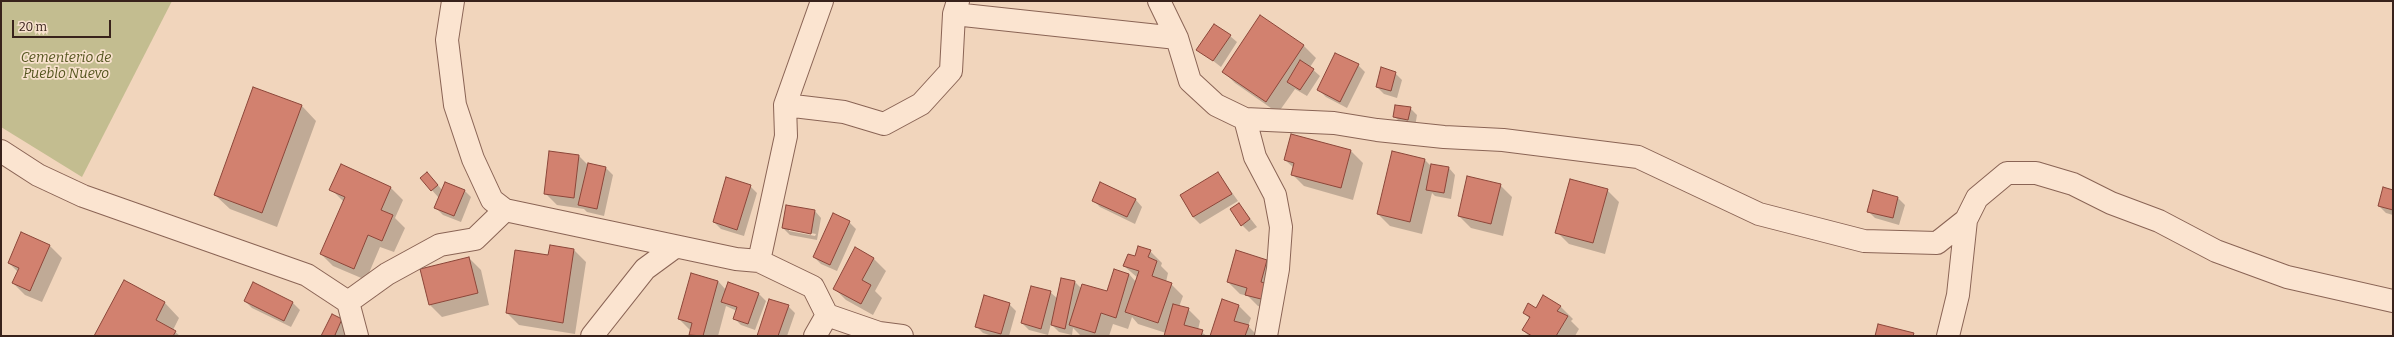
<!DOCTYPE html>
<style>
body{margin:0}
#map{position:relative;width:2394px;height:337px;overflow:hidden;background:#f1d5bc;font-family:Bitter,serif}
canvas{display:block}
.frame{position:absolute;inset:0;border:2px solid #38221b;pointer-events:none}
.scale{position:absolute;left:12px;top:20px;width:99px;height:18px;box-sizing:border-box;border:2px solid #38221b;border-top:0;padding-left:5px;font-size:12px;line-height:14px;white-space:nowrap;color:#38221b;-webkit-text-stroke:3px #f8e1cd;paint-order:stroke}
</style>
<div id="map">
<canvas width="2394" height="337"></canvas>
<div class="frame"></div>
<div class="scale">20 m</div>
</div>
<script>
const g = document.querySelector('canvas').getContext('2d');
g.lineJoin = 'round';
function fillPath(path, color) { g.fillStyle = color; g.fill(path, 'evenodd'); }
const toPath = rows => new Path2D(rows.map(r => 'M' + r).join(''));
function stroke(path, color, width, dash) { g.strokeStyle = color; g.lineWidth = width; g.lineCap = dash ? 'butt' : 'round'; g.setLineDash(dash || []); g.stroke(path); }
function write(font, color, halo, rows, align = 'center') {
  g.font = font + ' Bitter,serif'; g.lineWidth = 3.5; g.setLineDash([]); g.textBaseline = 'middle'; g.strokeStyle = halo; g.fillStyle = color; for (const [text, x, y, turn = 0] of rows) {
    g.save(); g.translate(x, y); g.rotate((+turn || 0) * Math.PI / 180); g.textAlign = isNaN(turn) ? turn : align; if (halo) g.strokeText(text, 0, 0); g.fillText(text, 0, 0); g.restore();
  }
}
fillPath(toPath([
 [1,1,172,1,82,177,1,127]
]), '#c3bd90');
fillPath(toPath([
 [1260,16,1304,46,1316,58,1310,67,1320,76,1307,96,1295,89,1278,113,1235,83,1223,71],
 [1230,36,1237,42,1221,67,1198,49],
 [1358,65,1365,72,1347,108,1326,97,1319,90],
 [1395,73,1402,80,1397,98,1384,94,1377,87],
 [302,106,316,121,277,227,230,209,215,195],
 [1410,108,1417,115,1415,127,1401,123,1394,116],
 [1292,135,1351,151,1363,163,1353,200,1304,186,1292,174,1294,168,1285,160],
 [1393,152,1425,160,1432,167,1449,168,1455,175,1451,199,1435,196,1432,193,1422,234,1390,226,1378,214],
 [550,153,579,156,588,165,606,168,613,175,604,216,587,212,584,209,557,205,545,193],
 [1218,173,1238,201,1200,224,1193,217],
 [421,178,434,180,442,190,464,190,471,197,461,222,443,215,436,208,439,198],
 [1500,185,1512,197,1503,236,1471,228,1459,216],
 [750,186,757,193,744,236,721,229,714,222],
 [391,188,403,200,395,218,405,228,394,252,380,247,366,280,333,266,321,254,344,202,331,189],
 [1607,190,1619,202,1605,254,1569,244,1557,232],
 [2393,191,2393,215,2386,213,2379,206],
 [1898,198,1905,205,1899,225,1875,218,1868,211],
 [1093,200,1136,200,1142,207,1135,224,1100,207],
 [1239,204,1257,227,1249,232,1242,225],
 [815,211,821,218,817,240,790,235,783,228],
 [789,229,816,234,815,236,789,231],
 [849,222,856,229,837,271,821,264,814,257],
 [22,233,50,246,62,258,42,302,25,295,13,283,18,272,9,263],
 [855,249,874,259,886,271,875,291,882,298,873,315,846,300,834,288],
 [574,250,586,262,575,334,519,325,507,313,549,256],
 [1150,251,1162,263,1161,266,1168,273,1166,282,1171,284,1183,296,1179,307,1188,309,1200,321,1198,330,1207,336,1165,336,1166,333,1138,324,1132,317,1128,329,1113,324,1109,336,1081,336,1073,328,1072,335,1059,332,1051,324,1048,335,1029,330,1022,323,1050,292,1058,299,1062,279,1075,282,1082,289,1108,292,1115,270,1129,274,1136,282,1138,278,1124,266,1135,258],
 [1237,251,1267,260,1279,273,1277,312,1258,306,1248,296,1240,294,1228,282],
 [469,258,481,270,489,305,442,317,430,305],
 [124,281,165,303,179,318,173,330,180,336,95,336],
 [718,281,726,290,728,283,759,294,766,301,755,330,741,325,734,318,737,311,726,306,718,336,690,335,691,331,679,319],
 [254,283,293,303,300,310,291,327,252,308,245,301],
 [1543,297,1561,307,1573,319,1571,321,1579,329,1575,336,1529,336,1523,330,1530,319,1524,313,1537,309],
 [1222,300,1239,306,1251,318,1248,326,1258,336,1211,336],
 [1009,304,1016,311,1009,336,992,336,983,333,976,326],
 [788,306,795,313,787,336,758,336],
 [342,320,349,327,344,336,323,336]
]), '#0003');
const building = toPath([
 [1260,15,1304,45,1266,102,1222,72,1260,15],
 [1214,24,1231,35,1213,61,1196,50,1214,24],
 [1335,53,1359,64,1340,102,1317,90,1335,53],
 [1300,60,1314,69,1300,90,1287,82,1300,60],
 [1381,67,1396,72,1391,91,1376,87,1381,67],
 [253,87,302,105,262,213,214,195,253,87],
 [1395,105,1411,107,1408,120,1393,117,1395,105],
 [1291,134,1351,150,1341,188,1291,175,1294,163,1284,160,1291,134],
 [549,151,579,155,574,198,544,194,549,151],
 [1392,151,1425,159,1410,222,1377,214,1392,151],
 [588,163,606,167,597,209,578,205,588,163],
 [341,164,391,187,381,210,393,215,382,241,368,235,354,269,320,254,345,197,329,190,341,164],
 [1431,164,1449,167,1444,193,1426,190,1431,164],
 [427,172,438,185,431,191,420,178,427,172],
 [1218,172,1232,194,1193,217,1180,195,1218,172],
 [1467,176,1501,184,1491,224,1458,216,1467,176],
 [726,177,751,185,737,230,713,222,726,177],
 [1570,179,1608,189,1593,243,1555,233,1570,179],
 [445,182,465,190,454,216,434,208,445,182],
 [1100,182,1136,199,1127,217,1092,201,1100,182],
 [2383,187,2393,190,2393,210,2378,206,2383,187],
 [1873,190,1898,197,1893,218,1867,212,1873,190],
 [1239,203,1250,219,1241,226,1230,209,1239,203],
 [786,205,815,210,811,234,782,228,786,205],
 [833,213,850,221,830,265,813,257,833,213],
 [21,232,50,245,30,291,12,283,19,268,8,263,21,232],
 [550,245,574,249,563,323,506,313,515,250,548,255,550,245],
 [1138,246,1151,250,1148,257,1157,261,1152,276,1172,283,1158,323,1125,312,1139,271,1123,266,1128,254,1135,256,1138,246],
 [855,247,874,258,862,280,871,285,861,304,833,289,855,247],
 [1236,250,1267,260,1261,282,1269,284,1265,300,1245,295,1247,288,1227,282,1236,250],
 [469,257,478,293,429,305,420,269,469,257],
 [1114,269,1129,274,1116,318,1101,313,1095,333,1069,325,1082,284,1107,291,1114,269],
 [691,273,718,281,703,336,689,335,692,323,678,319,691,273],
 [1061,278,1075,281,1065,329,1051,325,1061,278],
 [124,280,165,302,156,320,176,331,173,336,94,336,124,280],
 [253,282,293,302,284,321,244,301,253,282],
 [728,282,759,293,748,324,733,319,737,307,721,302,728,282],
 [1031,286,1051,291,1041,329,1021,323,1031,286],
 [984,295,1010,303,1001,334,975,327,984,295],
 [1543,295,1561,306,1557,311,1568,316,1556,336,1532,336,1522,330,1530,317,1523,313,1528,303,1536,308,1543,295],
 [769,299,789,305,778,336,757,336,769,299],
 [1222,299,1239,305,1234,321,1249,325,1245,336,1210,336,1222,299],
 [1173,304,1189,308,1184,325,1203,330,1201,336,1164,336,1173,304],
 [332,314,342,319,335,335,338,336,321,336,332,314],
 [1878,324,1914,333,1913,336,1875,336,1878,324]
]);
fillPath(building, '#d2816f');
stroke(building, '#8b4639', 1);
const minor = toPath([
 [453,1,447,40,455,105,473,159,492,200,505,210],
 [1159,1,1177,38,1190,81,1216,105,1245,119,1255,157,1275,195,1281,227,1278,269,1266,336],
 [954,14,1177,38],
 [785,105,844,112,884,124,921,104,951,71,954,14,958,1],
 [1245,119,1334,123,1377,130,1444,137,1503,140,1638,157,1759,214,1864,241,1937,243,1966,220,1977,198,2007,173,2036,173,2073,184,2111,203,2159,221,2216,251,2287,277,2393,301],
 [1,151,38,175,83,196,307,275,348,302,387,274,440,245,475,239,505,210,736,259,759,261,813,287,827,315,879,333,902,336],
 [759,261,786,136,785,105,822,1],
 [348,302,357,336],
 [592,336,645,269,675,247],
 [815,336,827,315],
 [1948,336,1958,295,1966,220]
]);
stroke(minor, '#8a6455', 24);
stroke(minor, '#fbe4d0', 22);
write('italic 14px', '#555620', '#f8e1cd', [
 ["Cementerio de",66,58],
 ["Pueblo Nuevo",66,74]
]);
</script>
